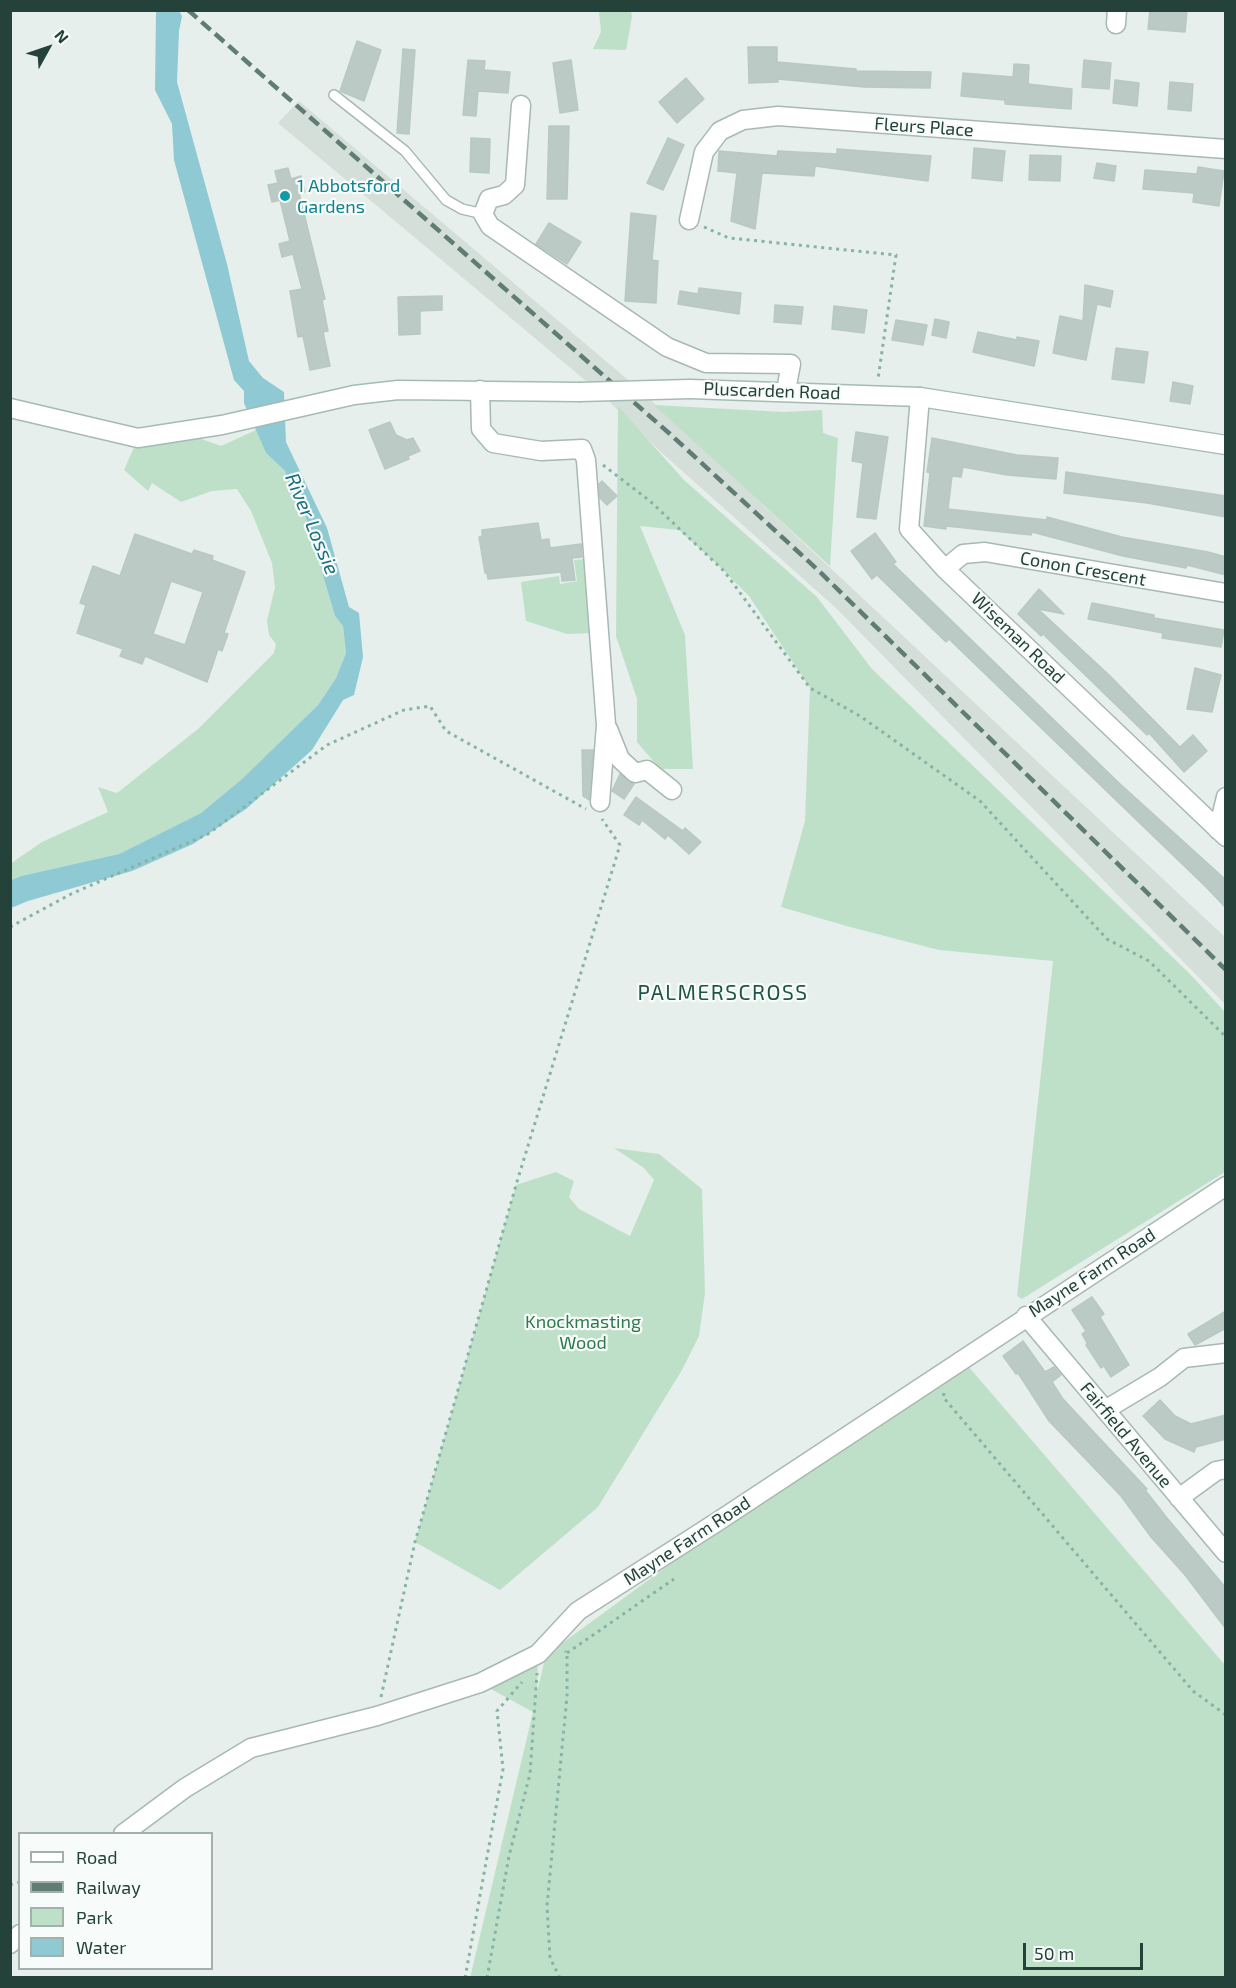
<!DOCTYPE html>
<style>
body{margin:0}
#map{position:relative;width:1236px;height:1988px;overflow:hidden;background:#e6efeb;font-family:"Exo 2",sans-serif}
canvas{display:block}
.frame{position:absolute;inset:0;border:12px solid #24423a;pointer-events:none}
.legend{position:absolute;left:18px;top:1832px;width:195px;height:138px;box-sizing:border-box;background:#f7fbf9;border:2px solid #a3b1ad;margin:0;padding:8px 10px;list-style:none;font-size:18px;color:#24423a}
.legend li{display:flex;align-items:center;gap:12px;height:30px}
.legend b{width:30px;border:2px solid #a3b1ad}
.north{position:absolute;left:18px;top:18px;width:60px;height:60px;-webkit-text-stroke:4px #f7fbf9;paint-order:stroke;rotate:50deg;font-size:16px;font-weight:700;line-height:24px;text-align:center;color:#24423a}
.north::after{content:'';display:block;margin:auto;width:21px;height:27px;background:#24423a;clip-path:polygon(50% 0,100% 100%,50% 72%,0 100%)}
.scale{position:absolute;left:1023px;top:1943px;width:120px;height:27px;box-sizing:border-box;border:3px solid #24423a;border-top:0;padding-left:8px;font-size:18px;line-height:21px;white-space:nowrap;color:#24423a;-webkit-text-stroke:4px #f7fbf9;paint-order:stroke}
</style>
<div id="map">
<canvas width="1236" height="1988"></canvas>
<div class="frame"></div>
<ul class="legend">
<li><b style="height:8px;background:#fff"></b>Road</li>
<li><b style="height:8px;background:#5f7d75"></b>Railway</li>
<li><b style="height:16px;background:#bfe0c8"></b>Park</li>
<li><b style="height:16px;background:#8ec9d4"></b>Water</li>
</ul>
<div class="north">N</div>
<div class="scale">50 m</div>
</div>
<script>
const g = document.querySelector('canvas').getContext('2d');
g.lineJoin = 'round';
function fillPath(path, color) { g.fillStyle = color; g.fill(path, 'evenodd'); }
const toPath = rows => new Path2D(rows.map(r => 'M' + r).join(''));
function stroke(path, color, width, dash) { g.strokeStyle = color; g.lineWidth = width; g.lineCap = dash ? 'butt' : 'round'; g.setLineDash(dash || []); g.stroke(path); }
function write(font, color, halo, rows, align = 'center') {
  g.font = font + ' "Exo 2",sans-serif'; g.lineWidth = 4.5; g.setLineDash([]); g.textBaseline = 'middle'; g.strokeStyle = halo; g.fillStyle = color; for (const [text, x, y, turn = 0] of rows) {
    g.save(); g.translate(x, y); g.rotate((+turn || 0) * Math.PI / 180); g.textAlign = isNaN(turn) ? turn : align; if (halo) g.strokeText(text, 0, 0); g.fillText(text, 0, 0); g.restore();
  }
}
fillPath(toPath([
 [299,101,640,390,1225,937,1225,1004,836,608,662,453,598,391,278,123]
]), '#d4dfda');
fillPath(toPath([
 [599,11,631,11,632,17,626,50,593,49,601,32],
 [654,405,784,412,822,410,823,433,838,438,830,566],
 [618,406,684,480,817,597,872,669,1190,974,1225,1012,1225,1172,1022,1299,1017,1296,1053,961,939,950,850,927,781,907,805,821,810,688,749,596,717,564,679,530,640,526,685,635,693,769,660,769,637,742,637,699,616,636],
 [256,430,266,453,285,471,293,499,302,505,335,616,343,626,346,653,336,678,318,705,242,779,201,813,119,854,21,876,11,881,10,864,42,842,108,812,98,787,117,793,198,729,274,653,276,644,269,635,267,621,275,587,272,563,251,511,237,489,212,491,181,502,152,483,148,491,124,470,138,438,182,432,221,446],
 [589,559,592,633,567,634,526,621,521,582,559,576,560,584,577,581,574,560],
 [614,1148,659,1154,702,1189,705,1293,699,1336,682,1370,598,1507,500,1590,415,1542,516,1185,556,1172,574,1181,569,1197,579,1209,630,1236,654,1180,644,1168],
 [962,1359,1225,1665,1225,1977,470,1978,533,1712,480,1683,538,1654,537,1692,546,1655,826,1450]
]), '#bfe0c8');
fillPath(toPath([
 [156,11,179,11,182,16,179,31,177,82,227,264,249,361,263,378,284,392,286,442,327,528,349,607,359,613,363,657,354,695,343,700,312,750,246,809,193,844,132,871,28,901,11,908,10,881,21,876,119,854,201,813,242,779,318,705,336,678,346,653,343,626,335,616,302,505,293,499,285,471,266,453,244,403,244,391,234,380,174,160,172,124,155,90]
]), '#8ec9d4');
const building = toPath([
 [1150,10,1187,10,1185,32,1148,29,1150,10],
 [357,41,381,50,364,101,340,91,357,41],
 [748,47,777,47,777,62,856,69,856,71,931,72,930,88,864,87,778,79,778,82,749,83,748,47],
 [403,49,415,50,409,134,397,133,403,49],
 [468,60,485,61,484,70,510,72,508,93,478,91,476,116,463,115,468,60],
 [571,60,578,110,560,113,553,63,571,60],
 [1084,60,1111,63,1109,89,1082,87,1084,60],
 [1014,64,1029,65,1028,84,1072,89,1071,109,1005,104,1005,100,961,96,963,73,1013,77,1014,64],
 [686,78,704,99,677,123,659,102,686,78],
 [1115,80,1139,83,1137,106,1113,103,1115,80],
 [1170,82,1193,84,1191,111,1168,109,1170,82],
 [549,126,569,126,567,199,547,199,549,126],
 [471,138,490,139,489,173,470,172,471,138],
 [668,138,684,145,663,190,647,183,668,138],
 [974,148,1005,151,1002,181,972,178,974,148],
 [837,149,931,156,928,181,815,166,814,176,762,173,755,229,731,221,737,173,718,171,719,151,777,156,778,151,837,154,837,149],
 [1030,155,1061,156,1060,181,1029,180,1030,155],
 [1097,163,1116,166,1114,181,1094,178,1097,163],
 [1198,167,1224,171,1219,206,1193,202,1194,193,1143,189,1145,170,1197,174,1198,167],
 [288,168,291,179,301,176,305,192,299,193,325,299,322,300,328,331,323,332,330,366,310,370,303,336,298,337,290,291,302,289,293,254,282,257,279,244,290,241,280,200,272,202,268,185,278,183,275,171,288,168],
 [631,213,656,216,652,260,658,261,656,303,625,301,631,213],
 [549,223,581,242,567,264,536,244,549,223],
 [1085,285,1113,291,1110,307,1097,304,1086,360,1053,353,1060,316,1083,321,1085,285],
 [699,288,741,293,739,314,678,304,680,291,698,294,699,288],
 [442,296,442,310,420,311,420,334,399,335,398,297,442,296],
 [775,305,803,307,801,324,774,322,775,305],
 [834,306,867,310,864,333,832,329,834,306],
 [935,319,949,322,946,338,932,335,935,319],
 [896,320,927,325,923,345,892,340,896,320],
 [978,332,1017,340,1017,337,1039,341,1034,366,973,352,978,332],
 [1116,348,1148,352,1144,383,1112,379,1116,348],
 [1173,382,1193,386,1190,404,1170,401,1173,382],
 [390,422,396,435,407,440,413,438,420,451,408,456,409,459,385,469,369,430,390,422],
 [856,432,888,437,876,519,857,517,863,463,852,461,856,432],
 [932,438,1017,455,1058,458,1056,479,1007,475,963,467,961,477,952,476,948,509,1047,520,1047,517,1122,537,1208,552,1226,557,1226,575,1187,565,1186,568,1123,556,1032,532,1031,535,946,526,946,529,924,526,930,473,927,472,932,438],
 [1066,472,1226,496,1226,517,1147,503,1064,493,1066,472],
 [602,481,617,496,607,505,600,498,599,484,602,481],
 [538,523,541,540,549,539,550,548,581,544,582,557,572,558,575,580,562,581,561,572,488,579,487,573,485,573,479,537,482,537,482,530,538,523],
 [875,533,896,562,893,564,1119,783,1226,880,1226,908,1206,887,949,639,946,642,877,575,872,579,851,551,875,533],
 [135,534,192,554,194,550,213,556,212,560,245,572,224,633,228,634,222,651,218,649,207,682,145,656,142,664,120,656,123,649,77,633,86,605,80,603,93,566,120,576,135,534],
 [171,581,203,592,185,645,153,634,171,581],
 [1039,589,1064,614,1038,609,1109,675,1180,747,1193,735,1207,751,1184,772,1149,733,1147,735,1043,634,1041,636,1018,614,1039,589],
 [1092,603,1154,615,1154,618,1224,630,1221,647,1162,638,1163,633,1088,619,1092,603],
 [1195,668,1221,675,1212,712,1187,709,1195,668],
 [582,750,593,750,589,800,583,796,582,750],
 [620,774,634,784,624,799,612,791,620,774],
 [636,797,683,831,685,828,701,842,689,854,668,835,665,839,642,820,639,825,624,815,636,797],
 [1092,1297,1104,1314,1100,1317,1129,1365,1111,1377,1104,1366,1101,1368,1086,1345,1087,1343,1082,1334,1086,1331,1072,1310,1092,1297],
 [1226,1311,1226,1328,1195,1345,1188,1334,1226,1311],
 [1023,1341,1045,1372,1054,1367,1061,1375,1052,1382,1063,1399,1147,1489,1145,1490,1167,1518,1226,1588,1226,1629,1185,1575,1151,1537,1121,1496,1049,1421,1018,1373,1016,1374,1003,1356,1023,1341],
 [1160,1400,1175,1416,1191,1424,1226,1415,1226,1439,1196,1447,1194,1452,1165,1439,1143,1416,1160,1400]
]);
fillPath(building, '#bbcac4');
stroke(building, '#b8c9c2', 1.5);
const lane = toPath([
 [334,95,405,151,446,200,462,209,483,214]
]);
const street = toPath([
 [1116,24,1117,10],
 [521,105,515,185,504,195,489,199,483,214,490,226,667,347,706,363,791,364,786,390],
 [689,220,704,152,720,131,743,120,778,116,1226,149],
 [480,390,481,429,493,443,541,451,582,449,586,460,606,725,600,802],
 [920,397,909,529,945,569,1226,837],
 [945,569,963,554,985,552,1226,593],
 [608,729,620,759,635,773,647,770,672,790],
 [1218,830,1226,797],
 [1026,1316,1226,1553],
 [1105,1410,1160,1377,1184,1358,1226,1353],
 [1179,1498,1216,1471,1226,1469],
 [123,1834,185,1788,251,1748,377,1716,480,1683,538,1654,578,1611,717,1522,1226,1186],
 [10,1944,20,1934]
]);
const secondary = toPath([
 [690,389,920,397,1226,445],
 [10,408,138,438,222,425,354,395,398,390,579,392]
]);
stroke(lane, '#a8b8b2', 12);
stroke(street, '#a8b8b2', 21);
stroke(secondary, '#a4bbb3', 21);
stroke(toPath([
 [704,227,729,238,896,255,878,379],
 [603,465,650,501,724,571,810,688,860,716,980,801,1107,939,1149,961,1226,1037],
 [10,927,71,894,208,834,327,745,404,710,430,706,446,731,586,809],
 [944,1393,943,1397,1193,1691,1226,1715],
 [567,1653,674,1579],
 [381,1697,415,1542,516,1185,620,845,602,819],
 [10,1885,20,1882],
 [465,1978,503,1769,497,1711,522,1682],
 [487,1978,509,1856,530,1774,537,1673],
 [560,1978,550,1958,547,1906,567,1696,567,1653,565,1651]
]), '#86b3a5', 3, [3, 4.5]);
stroke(lane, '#fff', 9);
stroke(street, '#fff', 18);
stroke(secondary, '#fff', 18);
stroke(toPath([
 [188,10,670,434,819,571,1226,970]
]), '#5f7d75', 4.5, [12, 6]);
const secondaryBridge = toPath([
 [579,392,690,389]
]);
stroke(secondaryBridge, '#a4bbb3', 21, []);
stroke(secondaryBridge, '#fff', 18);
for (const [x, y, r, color] of [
 [285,196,6,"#0f9aa8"]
]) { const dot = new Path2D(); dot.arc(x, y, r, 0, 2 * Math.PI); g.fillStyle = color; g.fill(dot); stroke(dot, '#f7fbf9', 2); }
write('18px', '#24423a', '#f7fbf9', [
 ["Fleurs Place",924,127,4],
 ["Pluscarden Road",772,391,2],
 ["Conon Crescent",1083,569,10],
 ["Wiseman Road",1018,638,44],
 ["Mayne Farm Road",1092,1273,-33],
 ["Fairfield Avenue",1126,1435,50],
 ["Mayne Farm Road",687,1541,-33]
]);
write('18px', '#0d838f', '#f7fbf9', [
 ["1 Abbotsford",297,186],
 ["Gardens",297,207]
], 'left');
write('18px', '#2d7a4b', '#f7fbf9', [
 ["Knockmasting",583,1322],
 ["Wood",583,1343]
]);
write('italic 20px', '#1c6f80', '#f7fbf9', [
 ["River Lossie",312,524,67]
]);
g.letterSpacing = '1.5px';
write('21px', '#1f5548', '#f7fbf9', [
 ["PALMERSCROSS",723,993]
]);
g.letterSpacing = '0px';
</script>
